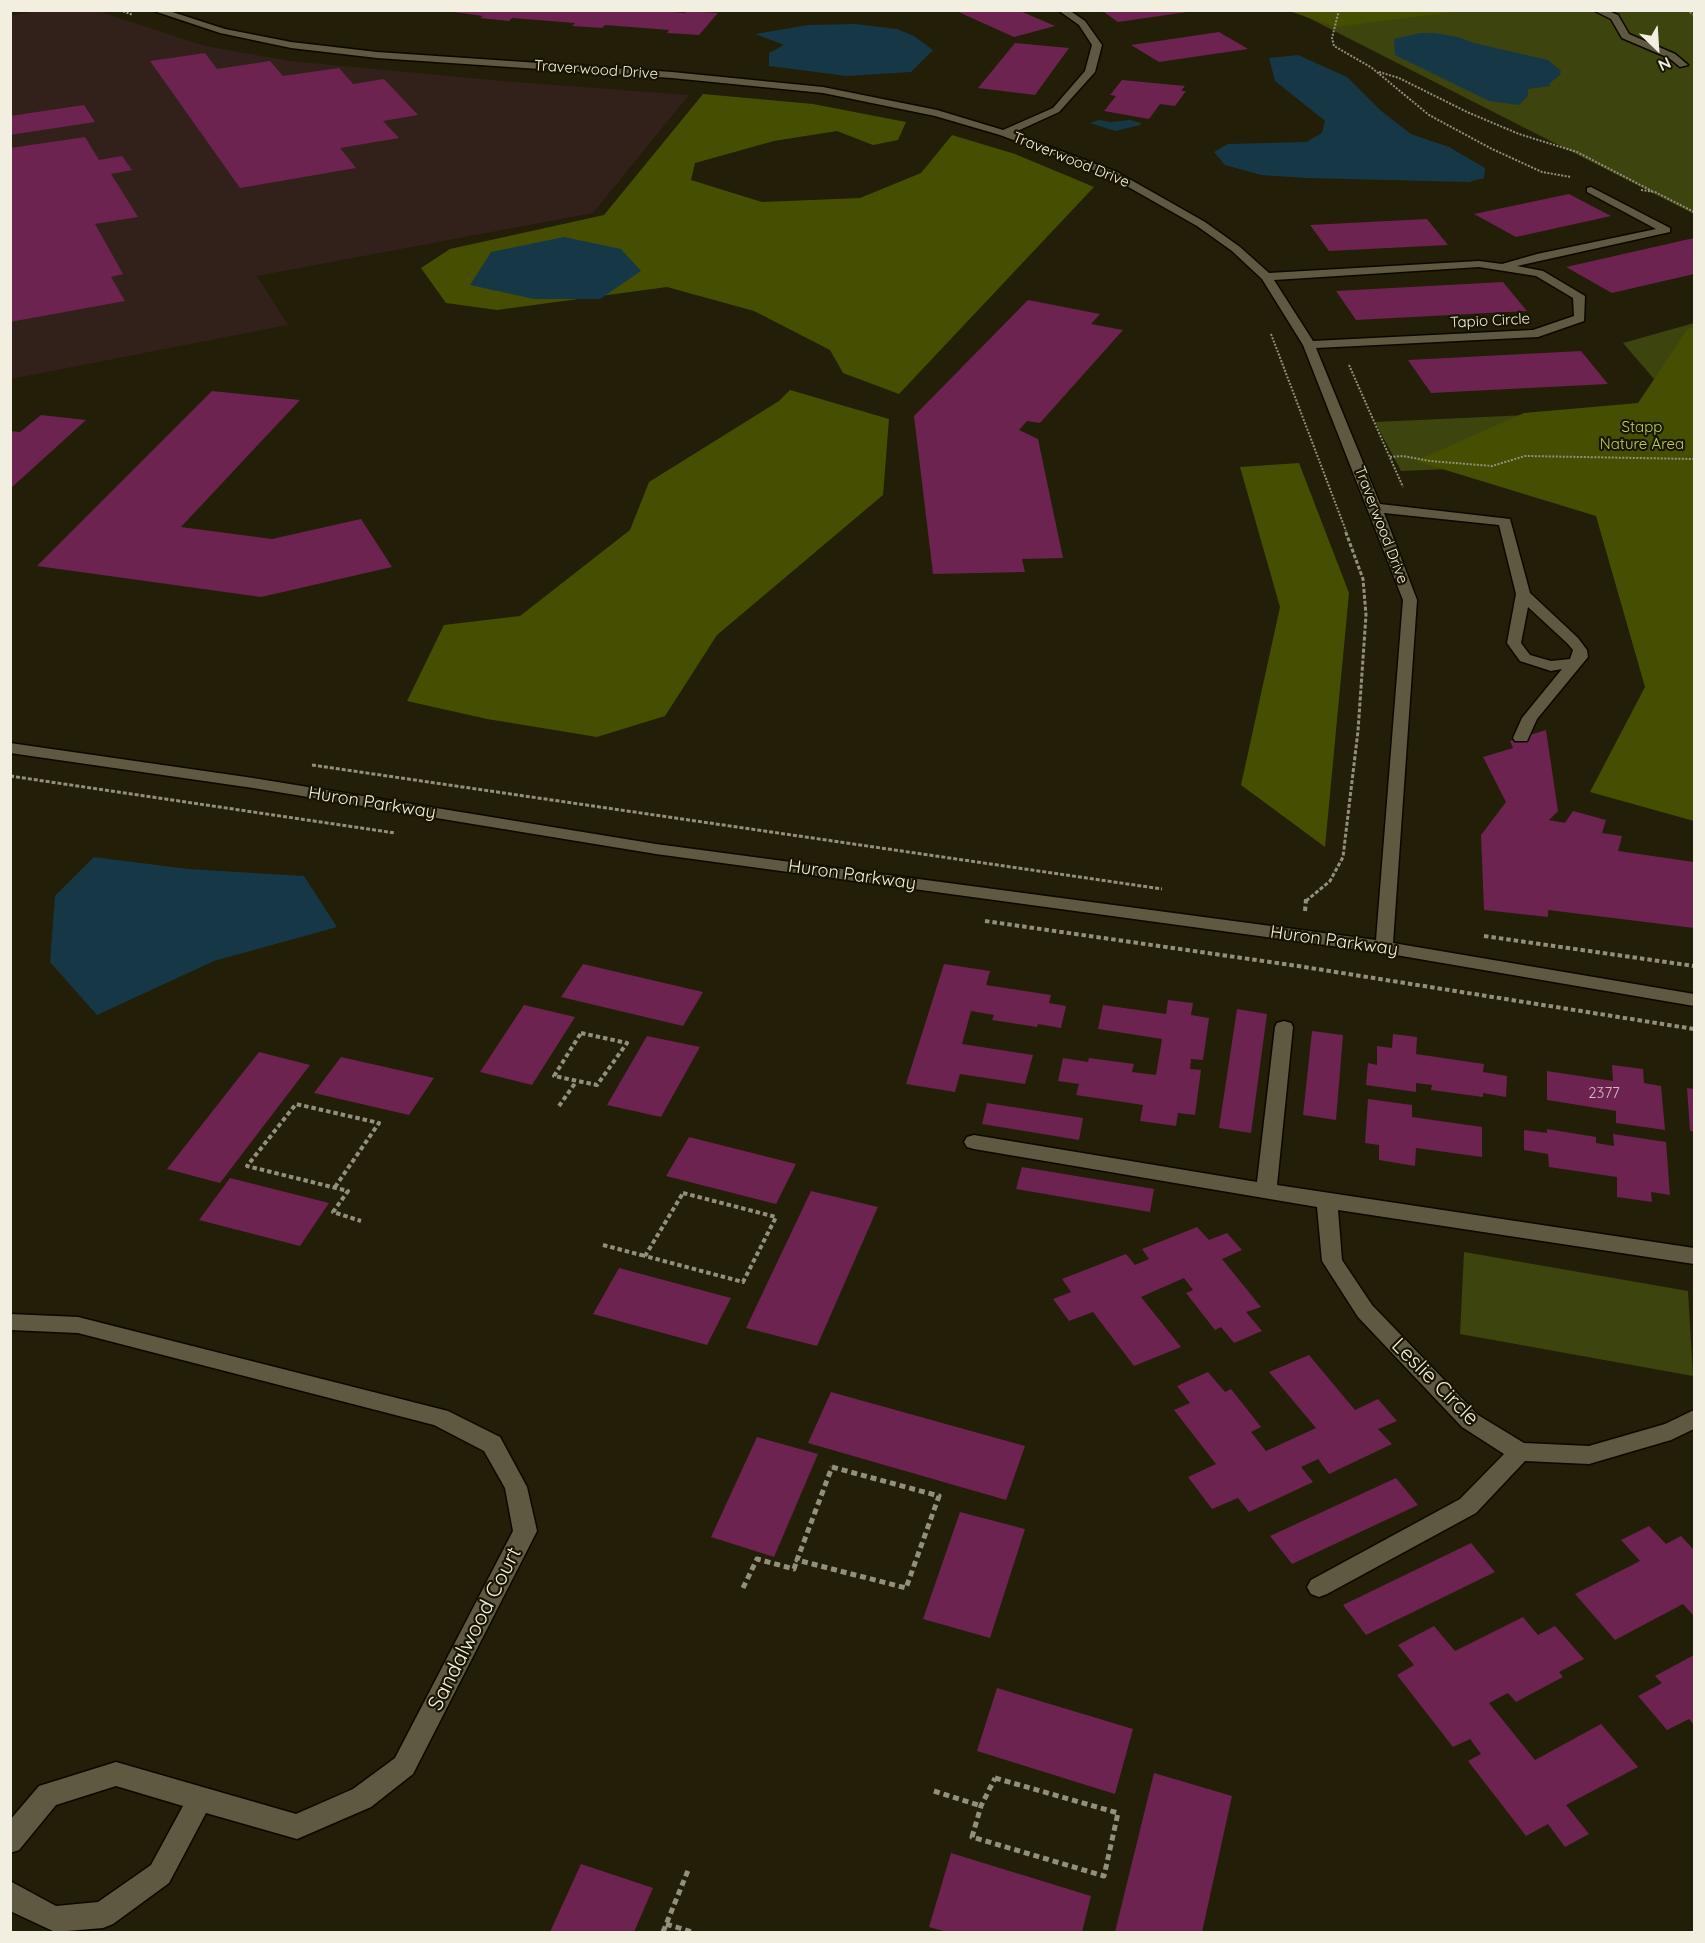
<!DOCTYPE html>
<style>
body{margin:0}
#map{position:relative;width:1705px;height:1943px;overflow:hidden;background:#221e07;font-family:Quicksand,sans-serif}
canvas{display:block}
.frame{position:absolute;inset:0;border:12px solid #f2efe1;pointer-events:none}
.north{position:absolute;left:1627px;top:18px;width:60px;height:60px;-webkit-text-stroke:4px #191501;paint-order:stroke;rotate:155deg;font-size:16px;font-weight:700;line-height:24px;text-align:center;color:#f2efe1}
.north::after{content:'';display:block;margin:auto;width:21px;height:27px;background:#f2efe1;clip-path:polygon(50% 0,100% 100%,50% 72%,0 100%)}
</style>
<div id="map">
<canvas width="1705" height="1943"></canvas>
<div class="frame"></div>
<div class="north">N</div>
</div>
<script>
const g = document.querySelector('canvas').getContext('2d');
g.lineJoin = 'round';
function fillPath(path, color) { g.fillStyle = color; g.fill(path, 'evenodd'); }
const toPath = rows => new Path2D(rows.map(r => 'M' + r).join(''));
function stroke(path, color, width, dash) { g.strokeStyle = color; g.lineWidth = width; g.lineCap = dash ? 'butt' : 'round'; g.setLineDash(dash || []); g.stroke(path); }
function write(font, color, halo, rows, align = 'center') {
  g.font = font + ' Quicksand,sans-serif'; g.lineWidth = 4.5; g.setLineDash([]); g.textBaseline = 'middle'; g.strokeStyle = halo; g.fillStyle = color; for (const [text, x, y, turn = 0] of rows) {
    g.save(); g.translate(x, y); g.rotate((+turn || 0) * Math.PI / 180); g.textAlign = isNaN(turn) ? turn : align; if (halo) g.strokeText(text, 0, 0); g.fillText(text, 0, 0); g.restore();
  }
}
fillPath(toPath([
 [33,11,98,11,205,46,291,61,503,81,689,95,593,213,257,276,288,325,11,379,10,16]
]), '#32201a');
fillPath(toPath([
 [1295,11,1694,11,1694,214],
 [1694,323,1694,494,1676,460,1401,471,1375,422,1679,408,1623,343],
 [1464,1252,1688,1291,1693,1376,1460,1334]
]), '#3e440d');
fillPath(toPath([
 [1289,11,1462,11,1336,27],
 [703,94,813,104,906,122,898,140,873,145,837,131,774,141,695,163,691,180,762,202,860,198,921,173,952,135,1015,154,1094,187,899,394,843,373,830,350,754,311,667,287,497,310,446,303,421,268,450,249,604,215],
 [1694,327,1694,821,1590,792,1645,687,1596,516,1416,461,1524,413,1638,403,1688,329],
 [790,390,889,419,883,495,717,635,665,716,597,737,487,719,407,701,444,625,520,616,630,530,649,482,779,401],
 [1299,463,1349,593,1325,847,1241,785,1280,607,1240,467]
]), '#464f01');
fillPath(toPath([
 [855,24,897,29,914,36,933,50,911,72,847,76,769,66,769,53,784,45,755,34,808,25],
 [1420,33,1435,33,1458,37,1474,43,1548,60,1561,71,1560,75,1550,83,1550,86,1528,89,1528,96,1519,105,1489,101,1395,55,1394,39],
 [1298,55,1347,77,1380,110,1411,134,1449,147,1485,168,1484,178,1469,182,1307,178,1261,175,1225,165,1214,152,1228,144,1306,142,1322,133,1325,121,1275,81,1269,58],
 [1099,120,1111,122,1130,120,1141,123,1140,125,1115,131,1090,123],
 [564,237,621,249,641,271,600,299,534,299,470,285,491,252],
 [94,857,188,869,304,876,337,927,214,961,97,1015,50,962,55,896]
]), '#163846');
fillPath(toPath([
 [439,10,646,10,685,13,687,11,718,13,699,35,667,33,669,30,605,25,602,28,572,26,575,23,512,18,509,21,480,18,483,16],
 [954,10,1018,10,1055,26,1014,37],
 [1101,10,1187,10,1187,12,1118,22],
 [1219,32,1248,49,1159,62,1131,45],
 [1015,43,1069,48,1035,95,978,88],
 [205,53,217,69,270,61,283,76,339,68,353,84,384,79,418,115,383,121,399,138,340,148,356,168,240,188,150,61],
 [1122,80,1185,86,1181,91,1186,91,1175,106,1160,104,1149,119,1104,111,1116,96,1110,95],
 [84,105,95,122,10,135,10,116],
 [85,137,99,160,122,156,132,170,111,174,138,217,95,224,123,274,111,277,125,301,10,322,10,148],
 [1569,194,1611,216,1516,237,1474,214],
 [1427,219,1448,245,1329,251,1310,225],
 [1694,238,1694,274,1612,293,1566,267],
 [1503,282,1527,311,1356,320,1336,291],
 [1028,300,1100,314,1091,324,1123,330,1040,423,1027,421,1019,430,1038,439,1063,558,1022,559,1025,572,933,574,914,416],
 [1581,351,1608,384,1431,393,1408,360],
 [212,391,300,400,181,527,272,539,361,519,392,567,261,597,37,566],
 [41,415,86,420,10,489,10,431,20,432],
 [1546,730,1558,811,1549,820,1565,823,1573,811,1606,820,1602,833,1622,836,1618,851,1694,862,1694,928,1548,910,1548,917,1484,910,1481,835,1506,802,1483,757,1513,748,1510,741],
 [583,964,703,992,683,1026,561,997],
 [944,964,990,971,986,985,1051,995,1049,1003,1066,1006,1061,1028,1038,1024,1037,1027,992,1020,994,1015,971,1011,962,1044,1033,1055,1025,1084,960,1074,955,1092,906,1084],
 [1168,1000,1193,1003,1191,1015,1209,1018,1203,1060,1191,1059,1190,1069,1201,1070,1195,1115,1178,1113,1176,1126,1140,1121,1143,1105,1076,1095,1079,1084,1058,1081,1063,1058,1088,1062,1089,1058,1134,1064,1132,1072,1156,1075,1162,1039,1098,1029,1103,1005,1166,1014],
 [524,1005,575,1017,532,1085,480,1072],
 [1237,1009,1267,1014,1251,1133,1219,1128],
 [1312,1031,1343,1035,1336,1120,1303,1115],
 [1393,1034,1417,1037,1416,1054,1484,1064,1483,1072,1507,1076,1506,1097,1483,1093,1483,1097,1431,1090,1432,1085,1416,1083,1416,1092,1366,1085,1368,1063,1377,1065,1377,1046,1392,1048],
 [647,1036,700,1047,661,1117,607,1105],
 [259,1052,310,1065,220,1183,167,1169],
 [341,1057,434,1078,409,1115,314,1093],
 [1612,1065,1643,1069,1644,1083,1661,1086,1665,1130,1616,1123,1616,1111,1547,1100,1547,1071,1613,1081],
 [1687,1088,1694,1089,1694,1131,1690,1131],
 [1368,1099,1412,1105,1412,1117,1482,1127,1482,1157,1416,1148,1415,1166,1379,1160,1379,1145,1365,1143],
 [987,1103,1083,1118,1079,1140,982,1124],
 [1547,1129,1596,1137,1596,1143,1614,1146,1613,1134,1666,1142,1670,1195,1651,1192,1652,1202,1617,1197,1617,1177,1549,1167,1548,1154,1524,1150,1524,1130,1547,1133],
 [689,1137,796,1164,776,1204,666,1176],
 [1022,1167,1154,1189,1150,1212,1016,1189],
 [230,1178,329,1203,300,1246,199,1220],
 [811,1191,878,1207,817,1346,746,1328],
 [1197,1227,1209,1240,1227,1233,1242,1250,1222,1259,1261,1307,1246,1312,1262,1331,1234,1343,1221,1327,1215,1330,1186,1293,1193,1290,1184,1278,1141,1297,1181,1347,1134,1366,1093,1312,1069,1321,1053,1299,1071,1292,1062,1279,1126,1254,1135,1265,1149,1259,1142,1249],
 [619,1268,731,1298,707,1345,593,1314],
 [1309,1355,1355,1410,1378,1399,1397,1421,1378,1429,1392,1444,1329,1474,1318,1459,1301,1467,1313,1482,1249,1512,1238,1498,1212,1509,1188,1477,1216,1464,1174,1410,1190,1403,1177,1386,1208,1372,1225,1392,1231,1389,1261,1427,1251,1432,1266,1451,1316,1428,1269,1372],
 [831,1392,1025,1446,1006,1500,808,1443],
 [757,1437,818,1454,774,1557,711,1537],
 [1396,1478,1418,1505,1292,1564,1270,1536],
 [960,1512,1025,1529,990,1638,923,1619],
 [1649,1526,1666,1544,1681,1536,1694,1550,1694,1616,1683,1604,1615,1640,1575,1594,1640,1561,1621,1540],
 [1471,1543,1495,1572,1366,1635,1343,1605],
 [1523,1617,1538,1635,1555,1626,1584,1659,1559,1672,1563,1677,1516,1702,1508,1693,1489,1703,1535,1760,1601,1724,1638,1767,1566,1805,1589,1834,1565,1847,1548,1824,1526,1836,1468,1761,1481,1754,1470,1739,1453,1747,1397,1675,1414,1665,1398,1645,1434,1626,1455,1651],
 [1694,1655,1694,1725,1689,1719,1667,1730,1638,1696,1662,1683,1655,1676],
 [997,1688,1133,1729,1115,1794,977,1751],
 [1154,1773,1232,1796,1202,1932,1115,1932],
 [951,1853,1091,1896,1082,1932,947,1932,929,1927],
 [581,1864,653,1888,634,1932,550,1932]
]), '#6c2350');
const minor = toPath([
 [151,10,166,10,225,29,291,42,377,52,672,72,823,87,937,110,1003,130,1053,108,1085,71,1092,45,1079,25,1058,10,1069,10,1085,21,1102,45,1095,72,1059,112,1013,133,1117,172,1205,222,1240,247,1269,273,1479,261,1502,264,1537,254,1656,229,1587,192,1587,188,1591,187,1670,228,1670,232,1517,266,1543,271,1585,296,1584,321,1538,337,1316,348,1380,504,1510,519,1530,593,1578,638,1587,650,1588,657,1537,719,1527,741,1515,741,1513,738,1522,718,1562,669,1551,671,1520,661,1507,643,1516,594,1499,525,1384,513,1417,600,1393,943,1694,994,1694,1006,1384,953,656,854,253,788,10,753,10,743,253,778,656,844,1376,940,1403,600,1303,345,1262,279,1232,251,1197,226,1109,176,1000,135,935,116,823,93,672,78,377,58,291,48,220,33,151,10],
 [1479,267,1536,276,1573,298,1574,316,1533,330,1313,341,1274,280,1479,267],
 [1528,607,1568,644,1573,650,1570,659,1551,661,1530,655,1521,643,1528,607],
 [1593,10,1606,10,1618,15,1629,34,1675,54,1688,65,1680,67,1669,58,1622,38,1611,19,1593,10],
 [1284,1021,1291,1023,1293,1027,1277,1185,1694,1248,1694,1264,1338,1210,1342,1260,1372,1305,1478,1415,1524,1443,1589,1446,1665,1424,1694,1410,1694,1429,1671,1440,1589,1464,1525,1461,1476,1513,1327,1594,1319,1597,1311,1594,1307,1587,1311,1580,1460,1499,1504,1454,1462,1427,1358,1317,1322,1261,1317,1207,974,1149,967,1147,964,1142,967,1137,974,1135,1257,1182,1275,1027,1277,1023,1284,1021],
 [10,1314,78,1317,448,1411,500,1437,527,1487,537,1531,413,1774,371,1807,297,1839,206,1813,169,1883,113,1924,103,1928,55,1932,10,1911,10,1881,56,1906,98,1902,151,1865,183,1806,116,1786,56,1805,19,1850,10,1853,10,1820,39,1786,116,1762,296,1814,353,1789,395,1758,513,1531,505,1488,484,1451,434,1425,78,1333,10,1330,10,1314]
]);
stroke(minor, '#0c0800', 3);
stroke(toPath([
 [120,10,133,15],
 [1339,10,1332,38,1334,46,1372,68,1429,115,1492,149,1542,172,1571,177],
 [1687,10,1694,15],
 [10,12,14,10],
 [1379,72,1399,78,1467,112,1519,134,1577,152,1652,191],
 [1641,190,1655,192,1694,212],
 [1271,334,1346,531],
 [1349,365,1403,487],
 [1390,457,1403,456,1430,461,1492,466,1525,456,1694,459]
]), '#938f7d', 2, [2, 1.5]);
stroke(toPath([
 [312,765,1162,889],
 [10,776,395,833],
 [1306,901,1330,881,1343,857,1358,731,1366,615,1363,579,1345,530]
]), '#938f7d', 3, [4, 2]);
stroke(toPath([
 [1305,911,1306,899],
 [985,921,1298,966,1694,1029],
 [1484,936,1694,966],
 [581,1033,627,1043,597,1085,554,1076,581,1033],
 [559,1106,576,1082],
 [335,1187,379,1123,296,1104,247,1166,348,1191,333,1212,361,1221],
 [683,1193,776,1217,743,1282,645,1256,683,1193],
 [603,1245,645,1256]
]), '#938f7d', 4, [4.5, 3]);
stroke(toPath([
 [832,1467,939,1496,906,1588,797,1560,832,1467],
 [743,1588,757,1559,794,1569,797,1560],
 [995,1778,1118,1813,1104,1876,972,1837,981,1806,995,1778],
 [934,1791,981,1806],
 [666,1924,692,1932],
 [663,1932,689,1868]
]), '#938f7d', 5, [6, 4]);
fillPath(minor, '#5e5940');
write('15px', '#f2efe1', '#191501', [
 ["Traverwood Drive",596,70,4],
 ["Traverwood Drive",1071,160,22],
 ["Tapio Circle",1490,321,-3],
 ["Traverwood Drive",1381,525,69]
]);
write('15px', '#c0d159', '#191501', [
 ["Stapp",1642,427],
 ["Nature Area",1642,444]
]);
write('15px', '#d0bcbd', null, [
 ["2377",1604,1093]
]);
write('18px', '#f2efe1', '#191501', [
 ["Huron Parkway",372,803,9],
 ["Huron Parkway",852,875,8],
 ["Huron Parkway",1334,941,8]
]);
write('21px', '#f2efe1', '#191501', [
 ["Leslie Circle",1435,1382,45],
 ["Sandalwood Court",475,1629,-63]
]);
</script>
